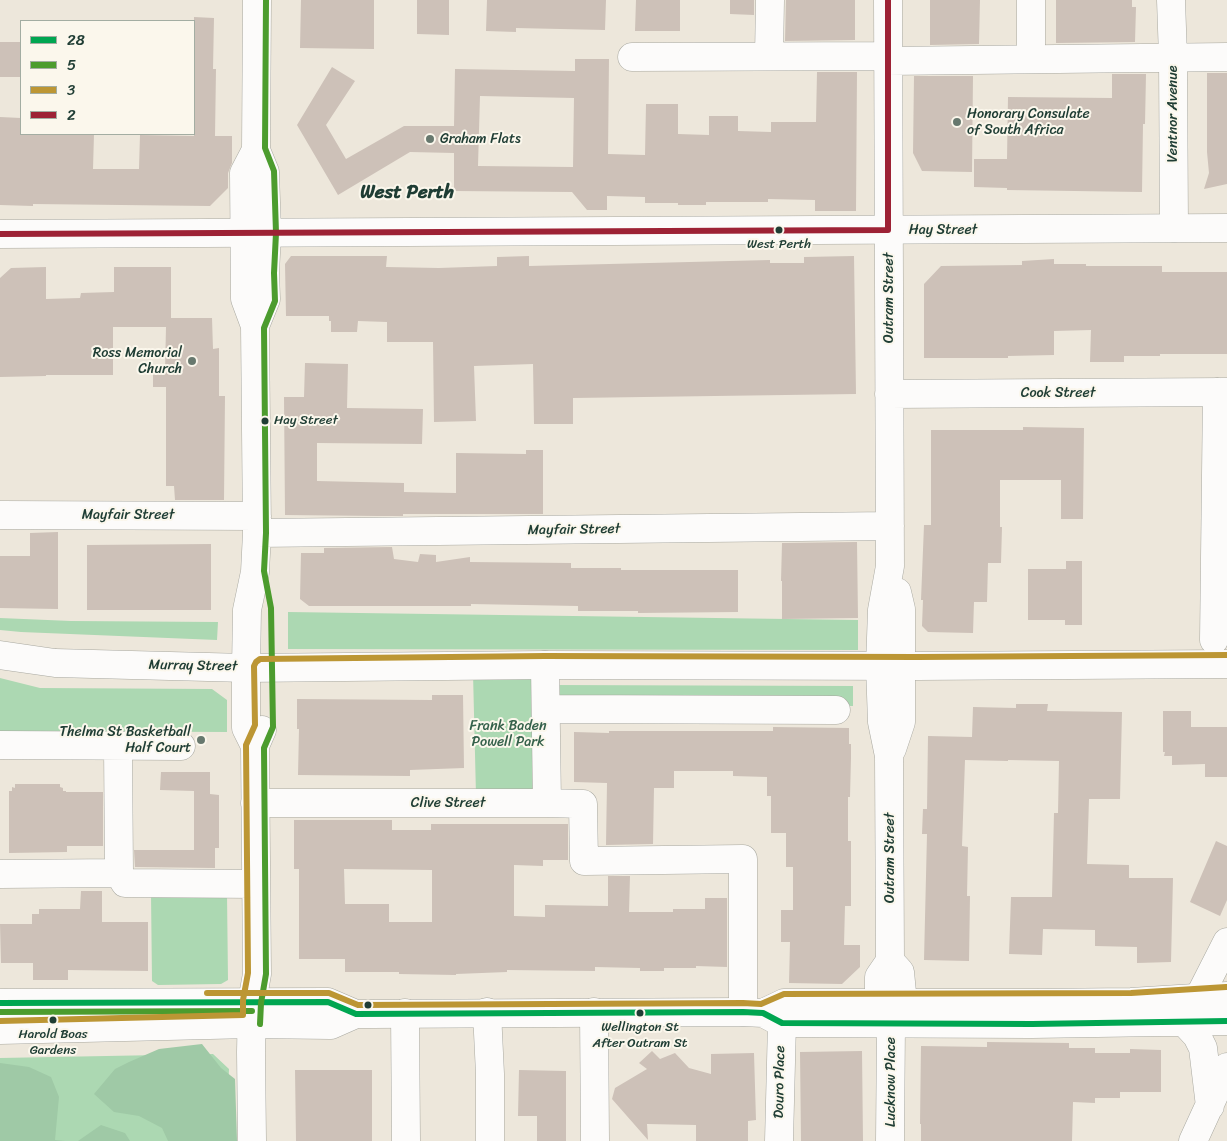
<!DOCTYPE html>
<style>
body{margin:0}
#map{position:relative;width:1227px;height:1141px;overflow:hidden;background:#ede7db;font-family:Sriracha,sans-serif}
canvas{display:block}
.legend{position:absolute;left:20px;top:20px;width:175px;height:115px;box-sizing:border-box;background:#fbf7ec;border:1px solid #a3ada2;margin:0;padding:6px 9px;list-style:none;font-size:15px;color:#1f3d34}
.legend li{display:flex;align-items:center;gap:10px;height:25px}
.legend b{width:25px;border:1px solid #a3ada2}
</style>
<div id="map">
<canvas width="1227" height="1141"></canvas>
<ul class="legend">
<li><b style="height:6px;background:#00a651"></b>28</li>
<li><b style="height:6px;background:#4c9c2e"></b>5</li>
<li><b style="height:6px;background:#bc9634"></b>3</li>
<li><b style="height:6px;background:#9d2235"></b>2</li>
</ul>
</div>
<script>
const g = document.querySelector('canvas').getContext('2d');
g.lineJoin = 'round';
function fillPath(path, color) { g.fillStyle = color; g.fill(path, 'evenodd'); }
const toPath = rows => new Path2D(rows.map(r => 'M' + r).join(''));
function stroke(path, color, width, dash) { g.strokeStyle = color; g.lineWidth = width; g.lineCap = dash ? 'butt' : 'round'; g.setLineDash(dash || []); g.stroke(path); }
function write(font, color, halo, rows, align = 'center') {
  g.font = font + ' Sriracha,sans-serif'; g.lineWidth = 4; g.setLineDash([]); g.textBaseline = 'middle'; g.strokeStyle = halo; g.fillStyle = color; for (const [text, x, y, turn = 0] of rows) {
    g.save(); g.translate(x, y); g.rotate((+turn || 0) * Math.PI / 180); g.textAlign = isNaN(turn) ? turn : align; if (halo) g.strokeText(text, 0, 0); g.fillText(text, 0, 0); g.restore();
  }
}
fillPath(toPath([
 [288,612,858,620,858,650,288,649],
 [0,618,71,621,218,622,217,640,21,632,0,630],
 [473,673,539,673,541,795,476,795],
 [0,678,40,688,212,689,227,700,227,732,0,731],
 [554,685,853,686,853,706,554,704],
 [151,894,227,894,228,980,221,984,158,985,152,981],
 [213,1054,229,1069,226,1141,0,1141,0,1058]
]), '#acd8b2');
fillPath(toPath([
 [202,1044,221,1068,235,1079,237,1141,168,1141,162,1128,139,1116,114,1112,94,1094,115,1069,129,1062,159,1049],
 [0,1063,29,1067,51,1077,59,1097,55,1140,65,1141,0,1141],
 [101,1125,125,1133,130,1141,78,1141]
]), '#9fc9a6');
fillPath(toPath([
 [301,0,374,0,374,49,300,48],
 [417,0,449,0,449,35,417,34],
 [487,0,606,0,605,30,516,28,516,32,486,31],
 [636,0,680,0,680,31,635,31],
 [730,0,754,0,754,15,730,14],
 [786,0,855,0,855,40,785,41],
 [930,0,980,0,979,44,930,45],
 [1056,0,1132,0,1132,7,1136,7,1135,42,1056,43],
 [194,17,214,18,213,69,216,69,215,136,232,136,232,163,228,173,228,188,210,206,33,204,33,206,0,205,0,117,21,118,21,134,94,134,93,169,139,169,140,135,194,136],
 [0,42,21,42,21,77,0,77],
 [575,59,609,59,608,154,645,155,646,104,678,104,678,134,709,135,709,116,738,116,738,131,771,132,771,122,816,122,817,72,857,72,856,211,815,211,815,200,768,199,768,202,706,202,706,205,678,205,678,203,645,203,645,197,607,196,607,210,587,210,572,192,454,191,454,153,410,152,338,195,297,125,332,67,355,81,326,125,346,159,404,126,454,126,455,69,575,71],
 [480,96,574,98,573,167,478,166],
 [1207,73,1227,73,1227,184,1204,189,1209,173,1207,152],
 [1112,74,1146,74,1145,124,1143,124,1142,192,1007,190,1007,188,974,187,974,159,1007,159,1008,97,1112,98],
 [914,76,973,76,972,172,922,171,913,153],
 [291,256,387,256,386,267,439,268,497,266,497,257,529,256,529,266,770,260,770,263,804,263,804,257,854,256,856,394,573,398,573,424,534,424,533,364,474,366,476,421,434,422,433,342,387,342,387,322,358,321,357,332,331,332,331,321,329,321,329,316,286,316,285,264],
 [1054,259,1054,264,1086,264,1086,266,1162,266,1162,272,1227,272,1227,354,1160,354,1160,356,1124,356,1124,362,1090,362,1091,330,1054,331,1054,355,1008,356,1008,358,924,358,924,284,941,266,1022,265,1022,261],
 [46,267,46,299,80,298,81,293,114,292,114,267,171,267,171,318,212,318,213,349,219,348,219,396,225,396,224,500,175,500,174,486,166,486,166,387,153,387,153,371,165,371,166,327,113,327,113,375,46,375,46,376,0,377,0,278,11,268],
 [305,363,348,364,347,408,423,409,422,444,317,443,317,481,404,483,404,492,456,493,456,453,526,454,526,450,543,450,543,514,403,514,403,516,378,516,285,515,284,397,304,397],
 [1023,427,1084,428,1083,519,1061,519,1061,480,1000,480,1000,527,1002,527,1001,563,988,563,987,602,974,602,973,633,928,632,922,626,923,600,921,600,924,525,931,525,931,430,1023,430],
 [58,532,58,609,0,608,0,556,30,556,30,533],
 [857,542,858,618,782,619,782,581,781,581,782,543],
 [211,544,211,610,87,610,87,545],
 [392,547,394,559,418,562,420,554,436,555,436,562,470,557,470,562,571,563,571,568,621,568,621,570,738,570,738,612,638,613,638,611,578,611,578,606,471,604,471,606,309,606,300,599,301,553,324,553,324,548],
 [1066,561,1082,561,1082,625,1065,625,1065,620,1028,620,1028,569,1066,569],
 [432,695,463,695,464,768,410,770,410,776,298,775,299,729,297,729,297,699,432,700],
 [1016,704,1048,704,1047,711,1122,712,1120,799,1089,799,1087,864,1129,865,1129,878,1173,878,1171,962,1137,963,1137,947,1095,946,1095,930,1043,929,1042,955,1009,954,1011,897,1052,897,1054,813,1058,813,1059,761,1008,760,1008,761,965,760,962,846,968,847,967,896,970,896,969,961,924,960,927,834,922,834,923,809,927,809,928,736,972,737,973,707,1016,708],
 [1163,711,1191,711,1191,727,1227,727,1227,777,1205,777,1205,764,1172,765,1172,756,1164,756,1165,752,1163,752],
 [773,727,849,728,849,744,851,744,851,758,850,797,848,797,848,841,851,841,851,906,845,906,844,945,860,945,860,967,842,984,789,983,790,942,781,942,781,910,793,910,793,867,786,867,786,833,771,833,771,796,767,796,767,777,733,776,733,771,674,771,674,788,654,788,653,844,606,845,607,783,574,782,574,732,609,733,609,731,773,731],
 [161,772,210,772,210,794,219,795,219,848,215,848,215,868,135,867,134,850,194,850,194,791,160,790],
 [15,784,60,784,60,787,63,788,63,791,66,791,66,792,103,792,103,846,67,846,67,852,9,853,9,791,12,791,12,787,15,788],
 [294,820,392,820,392,830,431,830,431,824,568,824,568,860,543,860,543,866,514,865,514,916,545,917,545,905,608,906,608,876,630,876,629,912,673,912,673,909,705,909,705,898,727,898,727,967,696,966,696,968,664,968,664,971,640,971,640,968,595,967,595,971,507,970,507,972,456,974,456,975,399,974,399,972,345,972,345,959,299,959,299,869,294,869],
 [344,869,432,870,432,922,389,922,389,904,345,904],
 [1216,841,1227,846,1227,900,1220,916,1190,902],
 [81,891,102,891,102,922,148,922,148,971,68,970,68,980,33,980,33,963,1,963,0,924,32,924,32,914,39,914,39,909,80,909],
 [987,1042,1069,1043,1069,1048,1095,1048,1095,1053,1130,1053,1130,1049,1161,1050,1161,1092,1120,1092,1120,1098,1095,1098,1095,1103,1073,1102,1072,1141,921,1141,921,1124,920,1124,921,1046,987,1047],
 [652,1051,660,1059,675,1053,689,1068,711,1074,711,1054,754,1053,756,1120,748,1121,748,1141,696,1141,696,1125,647,1124,648,1140,612,1099,615,1088,647,1069,639,1063],
 [862,1051,863,1141,801,1141,800,1052],
 [295,1070,372,1070,372,1141,296,1141],
 [519,1070,566,1071,566,1141,537,1141,537,1116,518,1116]
]), '#cdc1b8');
const minor = toPath([
 [1031,0,1031,59],
 [1171,0,1173,57,1174,228],
 [769,56,770,0],
 [632,57,888,56],
 [888,61,1227,57],
 [255,326,266,299,265,273,267,233,265,172,256,150,257,0],
 [889,394,1227,392],
 [0,515,257,516],
 [257,533,890,526],
 [1214,640,1217,392],
 [546,709,836,710],
 [0,745,181,746],
 [118,746,119,873,125,883,256,884],
 [255,746,246,728,246,668,247,610,255,572,257,533,255,326,245,299,244,173,256,150],
 [892,749,901,722,901,609,897,592],
 [255,803,547,803,545,665],
 [547,803,583,804,584,861,743,859,743,1012],
 [0,874,119,873],
 [890,961,900,972,903,1003],
 [1198,999,1227,942],
 [879,1003,879,977,890,961,889,756,882,722,880,666,882,610,890,566,888,0],
 [487,1012,490,1074,490,1141],
 [594,1012,595,1141],
 [405,1013,406,1141],
 [252,1141,251,1052,252,1002,257,974,255,746,262,730],
 [779,1141,782,1023],
 [890,1141,891,1024]
]);
const major = toPath([
 [0,234,1227,228],
 [0,655,55,663,246,668,545,665,917,666,1227,664],
 [0,1003,328,1002,356,1014,370,1014,743,1012,763,1013,782,1023,1032,1024,1227,1021],
 [763,1013,784,1003,1036,1003,1131,1002,1227,996],
 [1184,1022,1197,1036,1203,1048,1210,1106],
 [0,1030,251,1024,331,1025,356,1014],
 [1193,1141,1227,1067]
]);
stroke(minor, '#a8a8a0', 29);
stroke(major, '#a8a8a0', 29);
stroke(minor, '#fcfbfa', 28);
stroke(major, '#fcfbfa', 28);
stroke(toPath([
 [0,1003,328,1002,356,1014,743,1012,763,1013,782,1023,1032,1024,1227,1021]
]), '#00a651', 6);
stroke(toPath([
 [0,1012,252,1011],
 [260,1024,261,1003,266,974,264,748,273,727,271,608,264,571,266,533,264,328,275,301,274,273,276,233,274,171,265,148,266,0]
]), '#4c9c2e', 6);
stroke(toPath([
 [207,993,329,993,358,1005,743,1003,761,1004,784,994,1131,993,1226,987],
 [0,1021,243,1015,243,1000,248,973,246,745,255,725,254,666,256,662,260,659,545,656,917,657,1227,655]
]), '#bc9634', 6);
stroke(toPath([
 [888,0,888,230],
 [0,234,888,230]
]), '#9d2235', 6);
for (const [x, y, r, color] of [
 [957,122,5,"#67786e"],
 [430,139,5,"#67786e"],
 [779,230,4.5,"#1f3d34"],
 [192,361,5,"#67786e"],
 [265,421,4.5,"#1f3d34"],
 [201,740,5,"#67786e"],
 [368,1005,4.5,"#1f3d34"],
 [640,1013,4.5,"#1f3d34"],
 [53,1020,4.5,"#1f3d34"]
]) { const dot = new Path2D(); dot.arc(x, y, r, 0, 2 * Math.PI); g.fillStyle = color; g.fill(dot); stroke(dot, '#fbf7ec', 2); }
write('13px', '#1f3d34', '#fbf7ec', [
 ["West Perth",779,245],
 ["Hay Street",274,421,"left"],
 ["Wellington St",640,1028],
 ["After Outram St",640,1044],
 ["Harold Boas",53,1035],
 ["Gardens",53,1051]
]);
write('14px', '#1f3d34', '#fbf7ec', [
 ["Honorary Consulate",967,114],
 ["of South Africa",967,130],
 ["Graham Flats",440,139],
 ["Ross Memorial",182,353,"right"],
 ["Church",182,369,"right"],
 ["Thelma St Basketball",191,732,"right"],
 ["Half Court",191,748,"right"]
], 'left');
write('14px', '#1f3d34', '#fbf7ec', [
 ["Ventnor Avenue",1173,114,-90],
 ["Hay Street",943,230],
 ["Outram Street",889,298,-90],
 ["Cook Street",1058,393],
 ["Mayfair Street",128,515],
 ["Mayfair Street",574,530,-1],
 ["Murray Street",193,666,1],
 ["Clive Street",448,803],
 ["Outram Street",890,858,-90],
 ["Douro Place",780,1082,-89],
 ["Lucknow Place",891,1082,-90]
]);
write('14px', '#35614b', '#fbf7ec', [
 ["Frank Baden",508,726],
 ["Powell Park",508,742]
]);
write('bold 19px', '#1f3d34', '#fbf7ec', [
 ["West Perth",407,193]
]);
</script>
